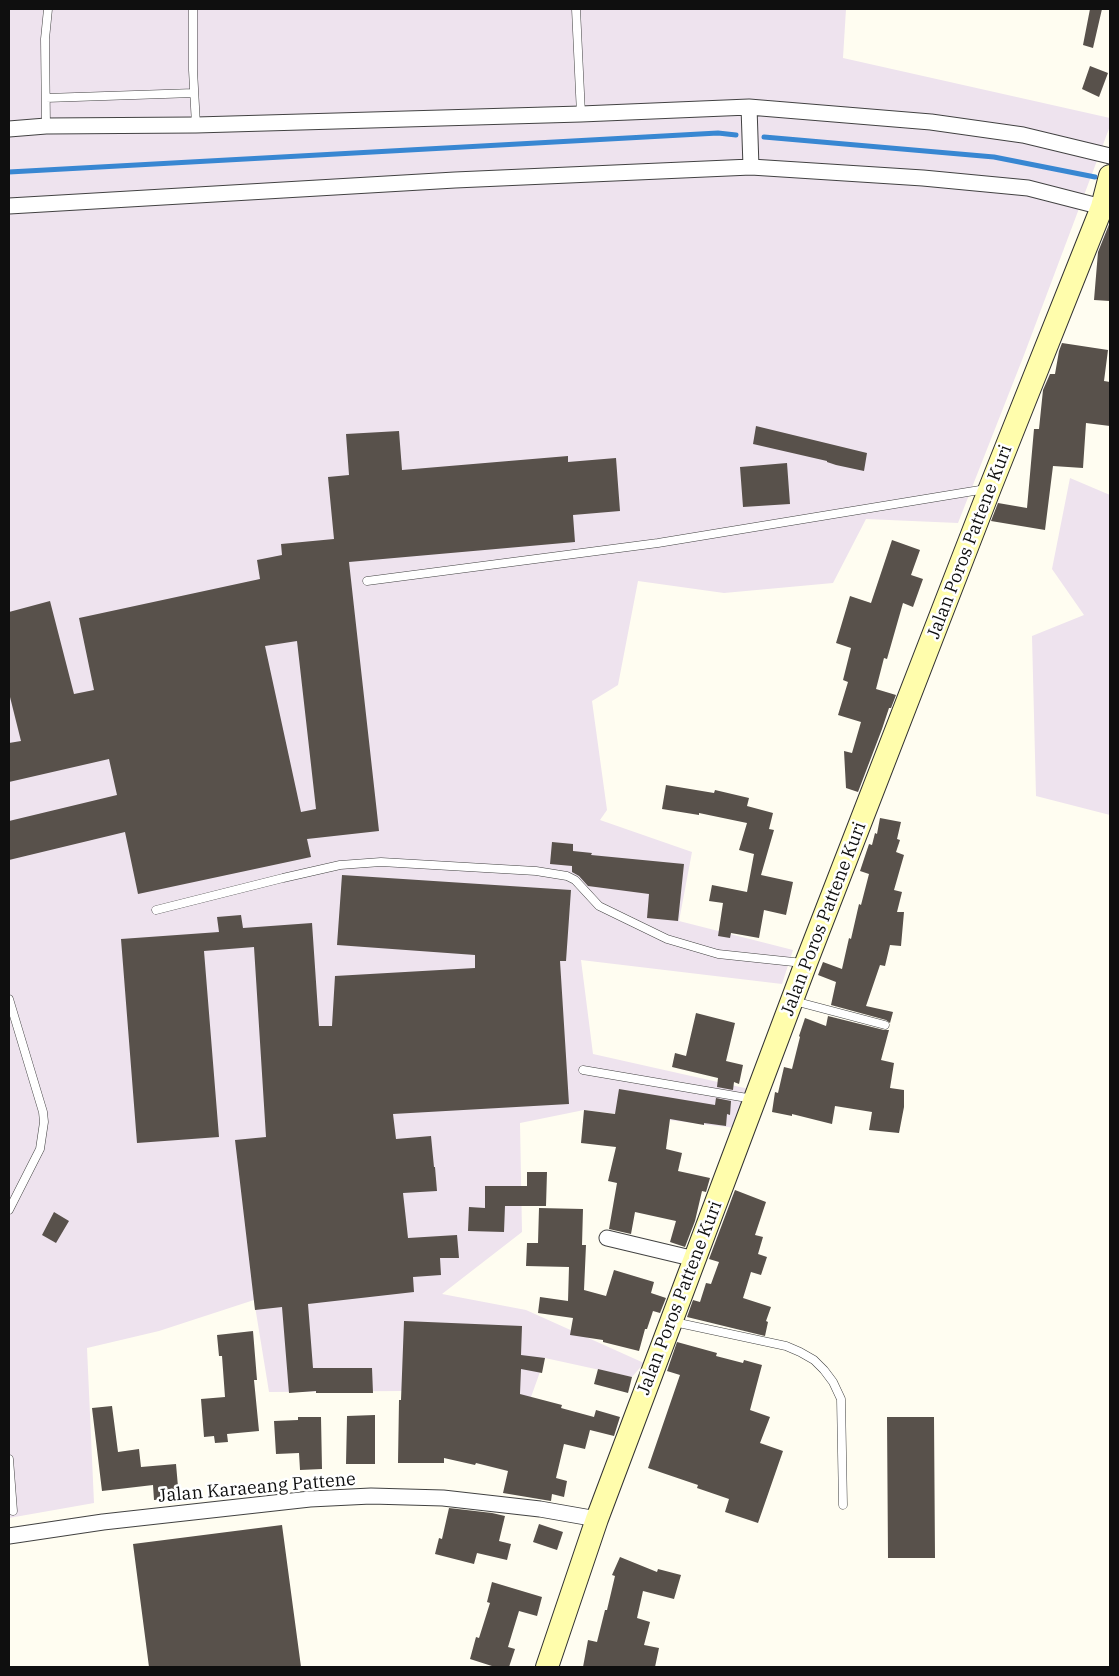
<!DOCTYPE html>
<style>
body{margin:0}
#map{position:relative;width:1119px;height:1676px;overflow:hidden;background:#fffdf1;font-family:"IBM Plex Serif",serif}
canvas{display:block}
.frame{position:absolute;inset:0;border:10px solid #0f0f0f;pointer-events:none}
</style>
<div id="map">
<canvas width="1119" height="1676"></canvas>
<div class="frame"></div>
</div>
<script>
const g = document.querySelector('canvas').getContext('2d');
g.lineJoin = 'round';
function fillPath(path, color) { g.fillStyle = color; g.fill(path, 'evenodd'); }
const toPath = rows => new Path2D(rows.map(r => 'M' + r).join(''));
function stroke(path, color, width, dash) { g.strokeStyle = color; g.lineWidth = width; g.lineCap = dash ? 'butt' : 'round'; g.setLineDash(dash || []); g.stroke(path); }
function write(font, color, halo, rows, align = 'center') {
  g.font = font + ' "IBM Plex Serif",serif'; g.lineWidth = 5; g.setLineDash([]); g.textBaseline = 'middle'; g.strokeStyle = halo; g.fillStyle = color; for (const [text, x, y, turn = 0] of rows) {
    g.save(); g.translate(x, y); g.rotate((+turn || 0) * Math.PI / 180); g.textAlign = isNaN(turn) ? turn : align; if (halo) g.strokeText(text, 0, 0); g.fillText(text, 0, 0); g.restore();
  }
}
fillPath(toPath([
 [9,9,846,9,843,58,1110,118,1110,126,1024,355,958,523,866,519,833,583,724,593,638,581,618,685,592,701,607,810,600,820,692,852,679,921,793,950,782,984,581,960,593,1054,758,1091,744,1129,584,1110,520,1123,522,1232,442,1294,526,1310,644,1363,632,1377,545,1358,531,1397,401,1391,269,1392,254,1300,159,1331,87,1348,94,1503,9,1518],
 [1070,478,1110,495,1110,815,1036,796,1032,636,1084,615,1052,569]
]), '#eee3ee');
stroke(toPath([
 [764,137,994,157,1095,177],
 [9,172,718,133,736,135]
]), '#3887d2', 5);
fillPath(toPath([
 [1090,9,1102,9,1093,48,1083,45],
 [1090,66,1108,73,1099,97,1082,89],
 [1110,222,1110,301,1094,300,1098,252],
 [1062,343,1108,350,1104,381,1110,382,1110,426,1086,423,1083,468,1053,466,1045,530,991,521,998,503,1027,508,1034,429,1039,429,1043,390,1050,374,1055,374,1059,351],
 [756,426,867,453,864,471,836,465,827,462,827,461,753,444],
 [399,431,402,470,568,456,568,462,616,458,620,511,573,515,575,542,349,562,379,831,307,839,311,857,138,894,125,832,9,860,9,821,117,795,109,759,9,782,9,743,21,741,9,693,9,612,50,601,74,694,94,690,79,618,260,579,257,560,282,555,281,544,334,539,328,477,349,475,346,434],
 [297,641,316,809,301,812,265,646],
 [787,463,790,504,743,507,740,467],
 [892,540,920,550,911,575,923,579,913,607,903,603,887,659,884,658,876,689,896,695,891,708,889,708,882,729,858,792,846,788,844,751,852,753,861,722,838,715,848,682,843,680,851,648,836,643,850,596,871,603],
 [666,785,714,793,715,790,749,798,747,806,773,813,769,829,774,830,761,875,793,882,786,915,764,910,759,938,731,933,730,938,718,936,723,903,709,901,712,885,747,892,754,854,739,850,747,823,699,813,699,815,662,809],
 [880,818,901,822,897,839,900,840,896,852,904,855,894,890,902,892,897,912,904,912,901,946,890,945,885,966,880,965,866,1006,893,1012,890,1023,886,1020,831,1005,836,982,818,975,823,962,842,969,849,938,851,939,859,904,861,905,869,874,860,871,869,844,872,845,875,833,877,834],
 [552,842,573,844,573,851,592,853,591,855,684,864,678,921,647,918,649,894,588,886,579,876,572,872,572,866,550,864],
 [342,875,571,890,566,961,560,961,569,1104,393,1114,396,1139,431,1136,434,1167,435,1167,437,1191,403,1193,408,1238,457,1235,459,1258,440,1258,441,1275,413,1277,414,1292,308,1304,313,1368,372,1368,373,1393,316,1393,316,1391,289,1393,282,1307,255,1310,235,1140,266,1137,254,947,204,951,219,1137,137,1143,121,939,219,932,217,917,241,915,243,928,312,923,319,1026,332,1026,335,976,475,968,475,955,337,945],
 [696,1013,735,1023,726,1061,743,1065,739,1084,734,1082,733,1090,717,1087,718,1078,672,1067,675,1053,686,1056],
 [828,1016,884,1030,889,1030,881,1060,894,1063,890,1088,904,1090,904,1107,899,1133,869,1130,872,1112,835,1106,832,1124,792,1114,792,1116,772,1112,775,1092,778,1093,784,1067,792,1069,800,1037,799,1036,805,1018,826,1026],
 [619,1089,715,1105,716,1098,731,1101,730,1115,727,1114,726,1126,704,1123,704,1125,670,1119,666,1149,682,1153,678,1171,710,1178,706,1192,702,1191,695,1221,685,1247,670,1242,676,1221,635,1212,631,1234,609,1229,617,1183,608,1181,616,1147,581,1143,584,1110,615,1114],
 [527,1172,547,1172,546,1206,505,1206,504,1232,468,1231,469,1207,485,1208,485,1186,527,1186],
 [735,1190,766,1202,755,1235,763,1237,758,1254,767,1257,761,1275,751,1272,743,1298,771,1307,766,1321,768,1322,765,1336,687,1317,693,1300,700,1302,706,1283,711,1284,719,1262,709,1259],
 [539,1208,583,1209,582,1245,586,1245,584,1290,606,1296,614,1270,654,1282,651,1293,666,1298,660,1313,653,1311,647,1329,645,1329,639,1351,603,1342,603,1340,570,1335,573,1318,538,1313,540,1297,568,1301,569,1267,526,1266,527,1243,538,1243],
 [54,1212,69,1221,56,1243,42,1235],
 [404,1321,522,1326,521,1355,545,1358,542,1373,521,1369,520,1394,562,1405,561,1408,594,1417,596,1410,620,1417,614,1436,590,1430,585,1449,564,1444,556,1478,567,1481,564,1497,552,1494,551,1501,503,1493,508,1471,476,1463,475,1465,444,1458,444,1463,398,1463,399,1400,401,1400],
 [253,1331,257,1380,254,1380,259,1431,227,1434,228,1442,215,1443,214,1436,204,1437,201,1399,225,1397,222,1356,219,1356,217,1335],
 [677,1342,717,1353,716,1356,743,1363,744,1360,762,1365,750,1410,770,1417,760,1443,783,1451,758,1523,725,1512,729,1499,697,1488,698,1485,648,1468,680,1375,667,1371],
 [598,1369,632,1377,628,1393,594,1384],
 [112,1406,118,1452,139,1449,141,1467,176,1464,179,1498,154,1500,153,1485,102,1491,92,1408],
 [375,1415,375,1464,346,1464,347,1416],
 [298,1417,321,1417,322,1469,300,1470,299,1453,276,1454,274,1421,298,1420],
 [887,1417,934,1417,935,1558,888,1558],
 [449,1508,492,1513,505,1516,499,1541,511,1544,507,1560,477,1553,474,1564,435,1554,439,1538,442,1539],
 [539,1524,563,1532,557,1550,533,1542],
 [282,1525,301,1667,149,1667,133,1544],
 [620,1557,657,1572,658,1569,681,1575,674,1599,643,1591,637,1618,650,1622,644,1645,659,1648,655,1667,583,1667,588,1640,597,1642,605,1610,607,1610,615,1576,612,1575],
 [492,1582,542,1597,537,1616,519,1611,508,1647,515,1649,509,1667,495,1667,470,1659,476,1637,479,1638,490,1603,487,1602]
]), '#58514b');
const lane = toPath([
 [193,9,193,70,196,125],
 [576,9,581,114],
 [46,98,194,93],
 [46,126,45,39,48,9],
 [367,581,658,543,986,489],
 [156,910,283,878,340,865,381,862,536,871,567,876,575,880,599,906,667,939,718,954,803,963],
 [9,999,43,1112,44,1122,40,1149,9,1210],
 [794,1001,885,1025],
 [583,1070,753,1099],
 [674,1322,786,1346,800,1352,814,1360,824,1370,833,1382,841,1399,843,1505],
 [9,1459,13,1511]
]);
const street = toPath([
 [749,107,751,167],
 [9,129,46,126,196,125,581,114,749,107,931,122,1023,135,1110,156],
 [9,206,455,180,751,167,923,178,1028,188,1102,207,1110,208],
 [607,1238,695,1259],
 [9,1536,103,1522,310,1499,371,1496,443,1498,540,1509,597,1519]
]);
const secondary = toPath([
 [547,1667,597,1519,806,963,990,488,1102,207,1110,176]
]);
stroke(lane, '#424242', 9);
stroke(street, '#424242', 17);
stroke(secondary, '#313131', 24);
stroke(lane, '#fff', 8);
stroke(street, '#fff', 15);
stroke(secondary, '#fffdac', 22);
write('18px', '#0f0f0f', '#fff', [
 ["Jalan Poros Pattene Kuri",970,542,-69],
 ["Jalan Poros Pattene Kuri",824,919,-69],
 ["Jalan Poros Pattene Kuri",680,1298,-69],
 ["Jalan Karaeang Pattene",257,1488,-5]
]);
</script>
